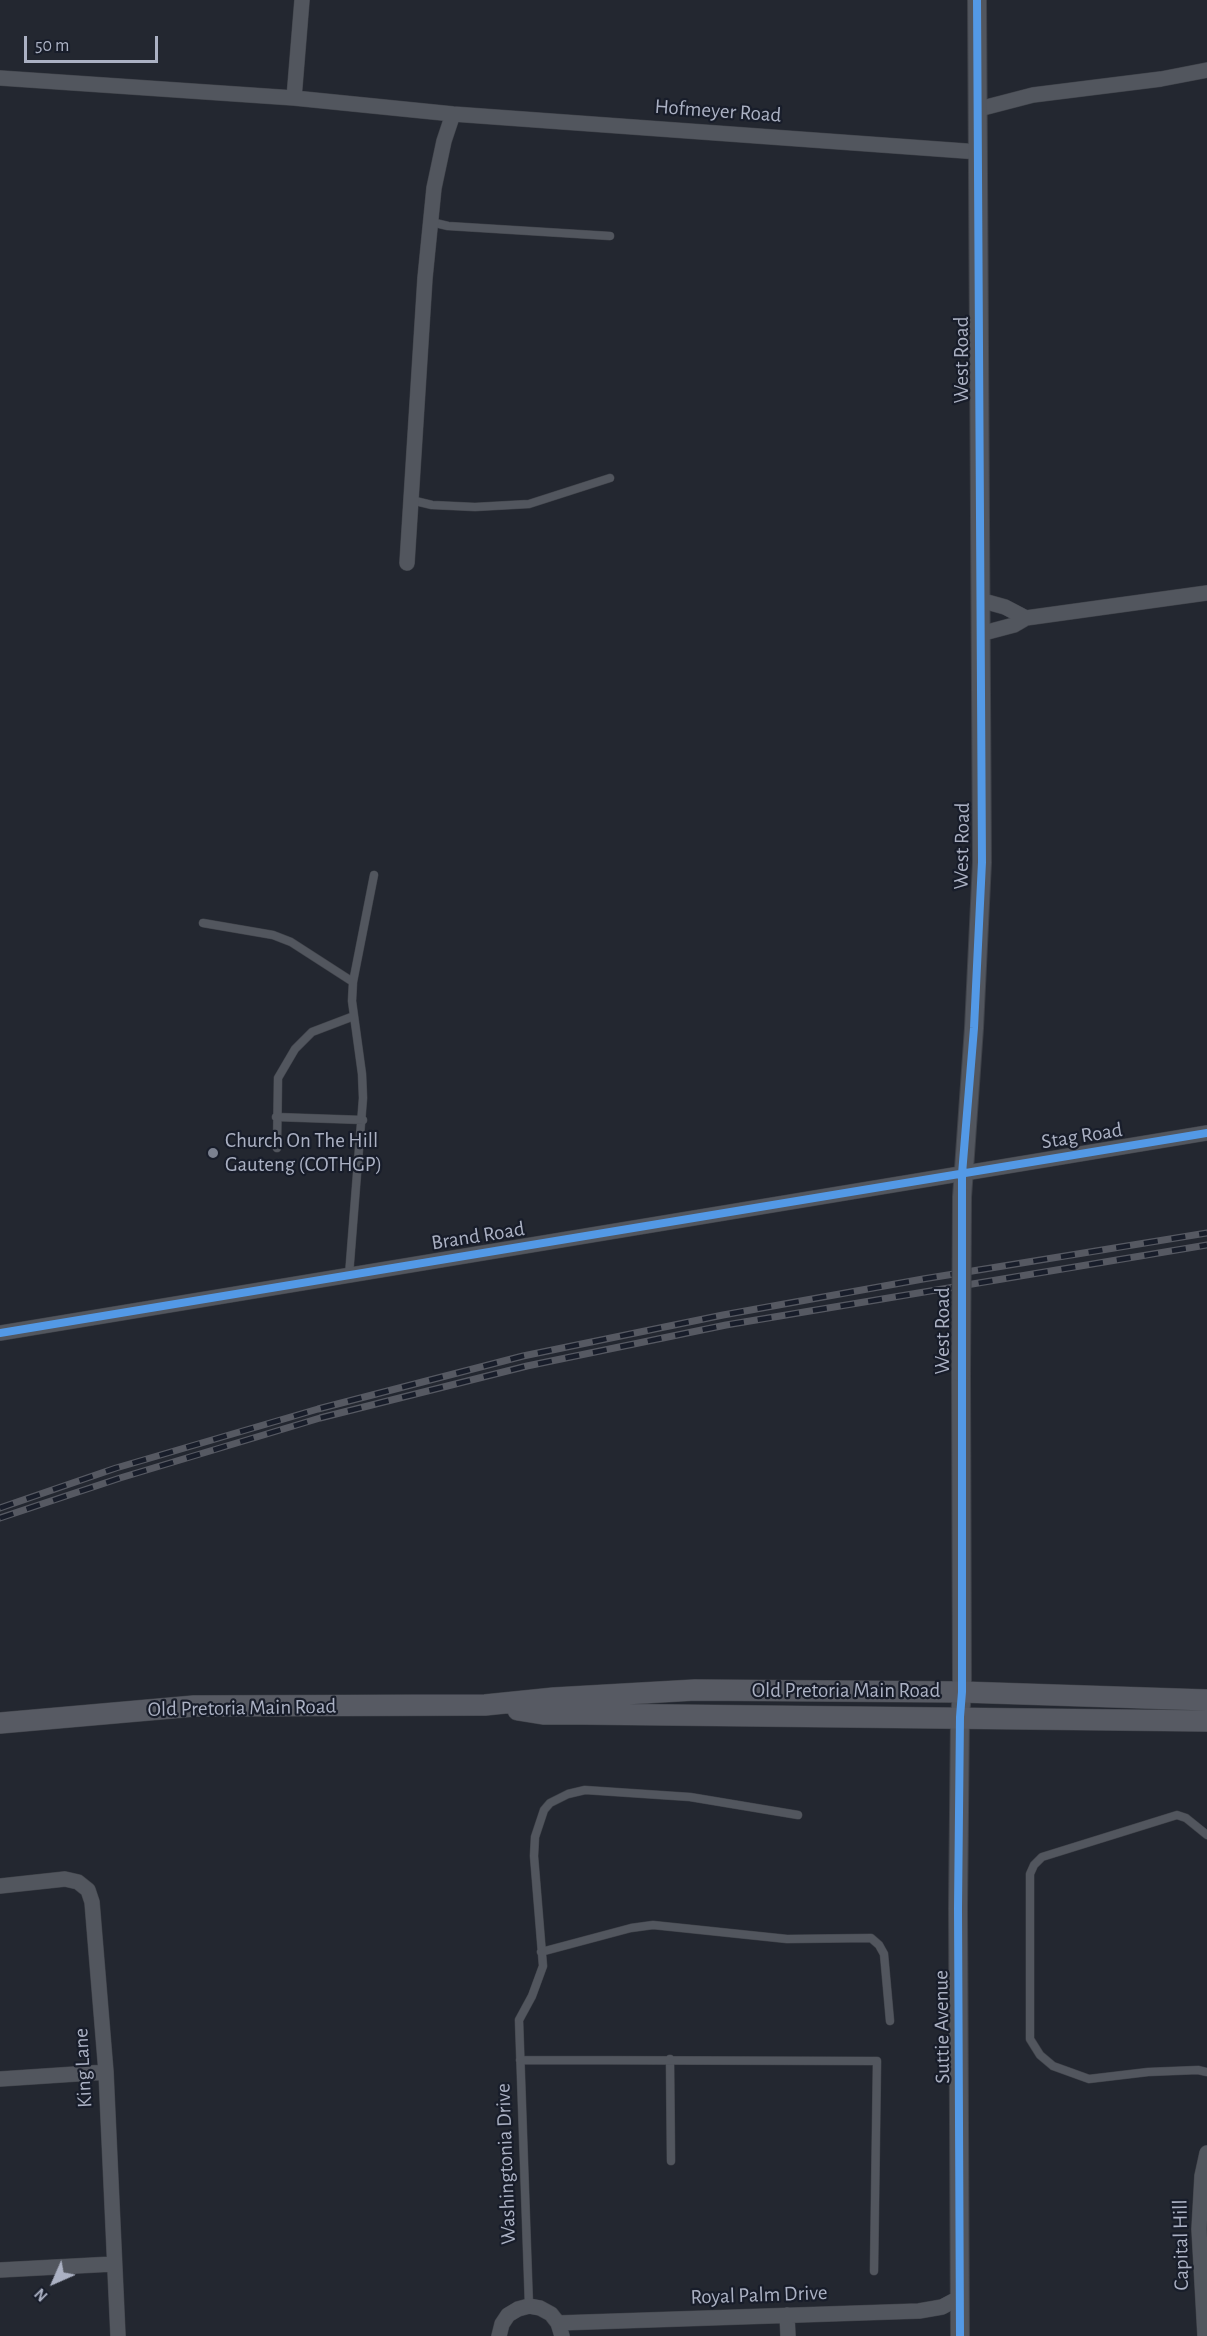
<!DOCTYPE html>
<style>
body{margin:0}
#map{position:relative;width:1207px;height:2336px;overflow:hidden;background:#232730;font-family:"Alegreya Sans",sans-serif}
canvas{display:block}
.north{position:absolute;left:24px;top:2252px;width:60px;height:60px;-webkit-text-stroke:4px #181d2a;paint-order:stroke;rotate:225deg;font-size:16px;font-weight:700;line-height:24px;text-align:center;color:#abb1c3}
.north::after{content:'';display:block;margin:auto;width:21px;height:27px;background:#abb1c3;clip-path:polygon(50% 0,100% 100%,50% 72%,0 100%)}
.scale{position:absolute;left:24px;top:36px;width:134px;height:27px;box-sizing:border-box;border:3px solid #abb1c3;border-top:0;padding-left:8px;font-size:18px;line-height:21px;white-space:nowrap;color:#abb1c3;-webkit-text-stroke:4px #181d2a;paint-order:stroke}
</style>
<div id="map">
<canvas width="1207" height="2336"></canvas>
<div class="north">N</div>
<div class="scale">50 m</div>
</div>
<script>
const g = document.querySelector('canvas').getContext('2d');
g.lineJoin = 'round';
const toPath = rows => new Path2D(rows.map(r => 'M' + r).join(''));
function stroke(path, color, width, dash) { g.strokeStyle = color; g.lineWidth = width; g.lineCap = dash ? 'butt' : 'round'; g.setLineDash(dash || []); g.stroke(path); }
function write(font, color, halo, rows, align = 'center') {
  g.font = font + ' "Alegreya Sans",sans-serif'; g.lineWidth = 4.5; g.setLineDash([]); g.textBaseline = 'middle'; g.strokeStyle = halo; g.fillStyle = color; for (const [text, x, y, turn = 0] of rows) {
    g.save(); g.translate(x, y); g.rotate((+turn || 0) * Math.PI / 180); g.textAlign = isNaN(turn) ? turn : align; if (halo) g.strokeText(text, 0, 0); g.fillText(text, 0, 0); g.restore();
  }
}
const service = toPath([
 [431,222,448,226,610,236],
 [411,500,432,505,475,507,529,504,610,478],
 [203,923,273,935,291,942,353,982],
 [276,1117,363,1120],
 [277,1148,278,1078,295,1049,312,1032,354,1016],
 [349,1275,363,1098,362,1074,352,1001,353,982,374,875],
 [1207,1835,1186,1818,1177,1815,1042,1857,1034,1865,1030,1874,1030,2039,1040,2055,1053,2066,1089,2079,1148,2072,1198,2070,1207,2072],
 [541,1952,631,1928,653,1925,787,1939,871,1938,879,1945,884,1954,890,2021],
 [670,2059,671,2161],
 [520,2060,877,2061,874,2271],
 [529,2306,519,2020,532,1996,543,1966,534,1856,535,1837,544,1810,550,1803,568,1794,585,1790,690,1797,798,1815]
]);
const minor = toPath([
 [0,78,294,98,453,114,979,152],
 [294,98,302,0],
 [979,109,1033,95,1161,79,1207,70],
 [407,563,425,278,434,188,444,141,453,114],
 [980,600,1005,607,1026,618],
 [980,634,1014,625,1026,618,1207,593],
 [0,1333,1207,1133],
 [0,1886,65,1879,78,1882,88,1890,92,1902,106,2072,118,2336],
 [0,2079,106,2072],
 [0,2270,113,2264],
 [787,2315,788,2336],
 [558,2323,919,2311,942,2307,959,2298],
 [499,2336,502,2324,508,2315,518,2309,529,2306,540,2308,551,2314,558,2323,562,2336],
 [1205,2336,1199,2229,1202,2176,1207,2153]
]);
const tertiary = toPath([
 [962,1197,974,1028,982,862,977,0],
 [960,2336,958,1908,960,1717,962,1692,961,1373]
]);
const secondary = toPath([
 [518,1710,543,1714,582,1714,1207,1721],
 [0,1723,194,1706,485,1705,554,1698,695,1690,962,1692,1207,1700]
]);
stroke(service, '#3f4249', 9);
stroke(minor, '#3f4249', 16);
stroke(tertiary, '#3f4249', 20);
stroke(secondary, '#3f4249', 22);
stroke(service, '#52565e', 8);
stroke(minor, '#52565e', 15);
stroke(tertiary, '#52565e', 18);
stroke(secondary, '#575a63', 21);
const rail = toPath([
 [0,1508,116,1468,318,1409,523,1356,723,1315,923,1279,1207,1233],
 [0,1518,120,1478,320,1418,527,1366,726,1325,1207,1245]
]);
stroke(rail, '#565962', 7);
stroke(rail, '#181d2a', 4.5, [14]);
const tertiaryBridge = toPath([
 [961,1373,962,1197]
]);
stroke(tertiaryBridge, '#3f4249', 20, []);
stroke(tertiaryBridge, '#52565e', 18);
stroke(toPath([
 [0,1333,1207,1133],
 [960,2336,958,1908,960,1717,962,1692,962,1174,974,1028,982,862,977,0]
]), '#5399e6', 8);
for (const [x, y, r, color] of [
 [213,1153,6,"#7b8190"]
]) { const dot = new Path2D(); dot.arc(x, y, r, 0, 2 * Math.PI); g.fillStyle = color; g.fill(dot); stroke(dot, '#181d2a', 2); }
write('21px', '#abb1c3', '#181d2a', [
 ["Hofmeyer Road",718,111,4],
 ["West Road",962,360,-90],
 ["West Road",962,846,-89],
 ["Stag Road",1082,1136,-9],
 ["Brand Road",478,1236,-9],
 ["West Road",943,1331,-90],
 ["Old Pretoria Main Road",846,1691],
 ["Old Pretoria Main Road",242,1708,-1],
 ["Suttie Avenue",942,2027,-91],
 ["King Lane",83,2068,-93],
 ["Washingtonia Drive",506,2164,-92],
 ["Capital Hill",1181,2245,-91],
 ["Royal Palm Drive",759,2295,-2]
]);
write('21px', '#abb1c3', '#181d2a', [
 ["Church On The Hill",225,1141],
 ["Gauteng (COTHGP)",225,1165]
], 'left');
</script>
